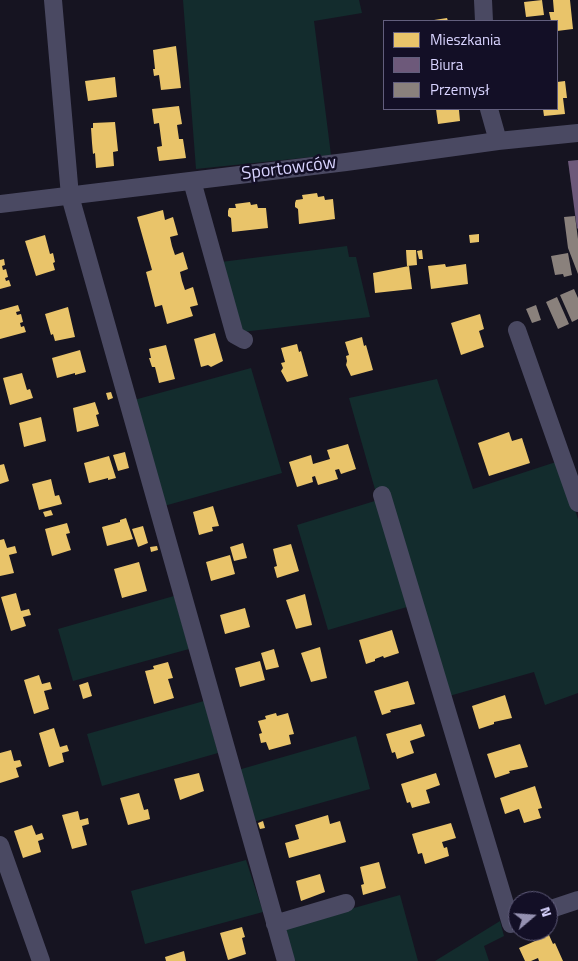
<!DOCTYPE html>
<meta charset="utf-8">
<style>
body{margin:0}
#map{position:relative;width:578px;height:961px;overflow:hidden;background:#161421;font-family:"Titillium Web",sans-serif}
canvas{display:block}
.legend{position:absolute;left:383px;top:20px;width:175px;height:90px;box-sizing:border-box;background:#130f26;border:1px solid #625e7d;margin:0;padding:6px 9px;list-style:none;font-size:15px;color:#d9d4ff}
.legend li{display:flex;align-items:center;gap:10px;height:25px}
.legend b{width:25px;border:1px solid #625e7d}
.north{position:absolute;left:508px;top:891px;width:50px;height:50px;box-sizing:border-box;background:#130f26;border:1px solid #625e7d;border-radius:50%;rotate:72deg;font-size:14px;font-weight:700;line-height:20px;text-align:center;color:#d9d4ff}
.north::after{content:'';display:block;margin:auto;width:18px;height:22px;background:#9591b1;clip-path:polygon(50% 0,100% 100%,50% 72%,0 100%)}
</style>
<div id="map">
<canvas width="578" height="961"></canvas>
<ul class="legend">
<li><b style="height:14px;background:#e9c46a"></b>Mieszkania</li>
<li><b style="height:14px;background:#6d597a"></b>Biura</li>
<li><b style="height:14px;background:#8a817c"></b>Przemysł</li>
</ul>
<div class="north">N</div>
</div>
<script>
const g = document.querySelector('canvas').getContext('2d');
g.lineJoin = 'round';
function fillPath(path, color) { g.fillStyle = color; g.fill(path, 'evenodd'); }
const toPath = rows => new Path2D(rows.map(r => 'M' + r).join(''));
function stroke(path, color, width, dash) { g.strokeStyle = color; g.lineWidth = width; g.lineCap = dash ? 'butt' : 'round'; g.setLineDash(dash || []); g.stroke(path); }
function write(font, color, halo, rows, align = 'center') {
  g.font = font + ' "Titillium Web",sans-serif'; g.lineWidth = 5; g.setLineDash([]); g.textBaseline = 'middle'; g.strokeStyle = halo; g.fillStyle = color; for (const [text, x, y, turn = 0] of rows) {
    g.save(); g.translate(x, y); g.rotate((+turn || 0) * Math.PI / 180); g.textAlign = isNaN(turn) ? turn : align; if (halo) g.strokeText(text, 0, 0); g.fillText(text, 0, 0); g.restore();
  }
}
fillPath(toPath([
 [183,0,359,0,362,13,314,21,331,155,196,169],
 [347,246,349,257,356,257,370,317,242,332,221,262],
 [251,368,282,473,164,506,134,400],
 [437,379,473,489,559,461,578,519,578,693,545,705,534,672,435,700,407,607,328,630,297,525,378,500,349,398],
 [174,596,189,649,73,681,58,629],
 [204,701,218,753,102,786,87,734],
 [356,736,370,789,253,822,238,770],
 [246,860,263,912,145,944,131,891],
 [400,895,418,961,293,961,283,928],
 [500,921,504,936,484,946,489,961,435,961]
]), '#132c2d');
fillPath(toPath([
 [542,0,544,15,526,17,524,2],
 [553,0,570,0,573,29,557,31,557,21,551,21,549,12,554,12],
 [447,18,448,21,434,21,434,20],
 [176,46,181,88,161,90,159,75,154,76,153,69,155,69,153,50],
 [115,77,117,97,88,101,85,81],
 [565,81,567,98,563,98,565,114,544,116,543,109,557,109,557,82],
 [179,106,182,124,177,125,179,139,183,139,186,158,159,161,157,147,162,146,159,123,154,124,152,109],
 [436,109,459,110,460,121,438,124],
 [115,122,118,151,113,152,114,166,96,168,95,153,93,154,92,143,91,128,93,128,93,123],
 [317,193,318,197,324,196,325,200,333,199,335,219,299,224,298,209,295,207,295,203,296,200,303,199,302,195],
 [250,202,251,205,257,204,258,208,266,208,268,228,232,232,231,218,228,216,228,211,229,208,236,208,235,204],
 [163,210,165,220,173,217,178,235,170,237,172,246,175,255,183,252,188,269,180,272,182,281,185,290,193,287,198,305,190,307,193,316,167,324,162,305,155,307,146,272,152,270,137,217],
 [479,234,479,242,470,243,469,235],
 [45,235,50,254,53,253,55,262,53,263,55,270,36,276,25,241],
 [406,250,416,250,417,265,407,266],
 [422,250,423,259,419,259,417,251],
 [4,259,5,265,2,266,3,270,6,269,8,277,5,278,6,281,9,280,11,286,0,289,0,260],
 [445,264,446,267,466,264,468,284,431,289,428,266],
 [409,266,412,289,375,293,373,273],
 [18,305,20,311,16,312,17,315,21,314,23,322,20,323,21,327,24,326,26,332,0,339,0,310],
 [68,307,75,337,55,341,53,334,51,335,45,314],
 [480,314,484,329,479,331,484,347,461,355,451,323],
 [215,333,223,361,211,367,208,365,201,367,194,339],
 [362,337,364,346,366,345,373,370,351,376,346,365,347,361,346,356,349,355,345,342],
 [297,344,299,352,301,351,308,376,287,382,281,371,283,368,281,363,285,362,281,348],
 [166,345,175,379,159,383,155,367,152,367,149,358,151,358,149,349],
 [80,350,86,372,75,375,75,373,57,378,52,358],
 [22,373,27,390,30,389,33,398,10,405,3,378],
 [111,392,113,398,108,400,106,393],
 [95,402,99,414,96,415,99,426,77,432,73,408],
 [41,417,46,441,24,447,19,423],
 [509,432,512,441,522,438,530,463,489,476,478,443],
 [348,444,356,469,341,474,339,469,335,470,338,479,318,485,315,476,312,477,313,482,297,487,289,462,311,455,313,464,330,459,327,450],
 [125,452,129,468,118,471,113,455],
 [109,456,116,478,108,480,108,478,89,483,84,463],
 [4,464,9,481,0,484,0,465],
 [51,479,55,496,59,495,62,504,39,510,32,484],
 [213,506,219,526,212,527,213,531,199,535,193,512],
 [51,510,53,515,45,517,43,512],
 [126,518,133,539,107,546,102,527,120,522,120,520],
 [67,523,70,533,66,534,71,550,52,556,45,529],
 [143,526,148,543,138,547,132,529],
 [4,539,7,548,15,546,17,553,9,555,14,573,0,576,0,540],
 [243,543,247,558,234,561,230,547],
 [291,544,299,571,277,578,274,567,277,566,273,549],
 [157,546,158,550,151,552,150,547],
 [230,555,235,574,211,581,206,562],
 [139,562,147,591,122,598,114,569],
 [16,593,21,611,29,609,31,615,23,617,26,626,11,631,1,597],
 [305,594,312,625,296,629,286,600],
 [245,608,250,627,225,634,220,615],
 [392,630,399,653,384,658,383,656,375,659,375,661,366,664,359,640],
 [320,647,327,678,311,682,301,653],
 [274,649,279,667,266,670,261,653],
 [260,661,265,680,240,687,235,668],
 [168,662,173,678,168,679,174,698,154,704,145,671,154,669,153,666],
 [39,675,42,684,50,682,52,689,44,691,49,709,34,714,24,680],
 [408,681,415,704,390,710,391,712,382,715,374,691],
 [88,682,92,696,83,699,79,685],
 [505,695,512,718,494,722,494,724,479,729,472,706],
 [276,713,277,716,288,713,294,734,289,735,291,744,269,750,266,742,261,743,259,734,262,733,258,721,266,719,265,716],
 [421,724,425,736,410,741,414,753,397,759,395,752,392,753,386,734],
 [54,728,60,747,67,745,69,751,62,753,64,762,49,767,39,733],
 [520,744,528,767,509,771,510,773,495,778,487,754],
 [11,750,14,761,20,760,22,766,16,768,19,777,0,783,0,753],
 [199,773,204,791,180,800,174,779],
 [436,773,440,785,426,790,430,803,412,808,410,802,407,803,401,784],
 [535,786,542,808,538,809,541,818,524,823,519,809,505,814,500,798],
 [139,793,144,810,148,809,150,819,128,825,120,798],
 [78,811,80,820,88,818,89,824,82,826,87,845,72,849,62,815],
 [328,815,330,824,340,821,346,842,289,858,285,843,299,839,295,825],
 [263,821,265,828,260,829,258,823],
 [451,823,456,838,442,842,444,848,447,847,449,856,425,864,422,853,418,854,412,834],
 [32,825,36,835,42,833,44,839,38,841,41,852,23,858,14,831],
 [379,862,386,888,363,895,361,885,364,884,360,867],
 [320,874,325,892,301,901,296,881],
 [242,927,245,937,242,938,246,954,228,960,220,933],
 [549,935,553,944,555,943,563,961,539,961,538,958,531,961,525,961,519,948],
 [184,951,186,961,166,961,165,957]
]), '#e9c46a');
fillPath(toPath([
 [578,160,578,228,577,229,568,161]
]), '#6d597a');
fillPath(toPath([
 [575,216,578,239,578,274,568,248,564,217],
 [568,253,572,275,564,277,563,274,555,275,551,256],
 [574,289,578,298,578,319,572,322,560,295],
 [557,297,569,324,558,329,546,302],
 [536,305,541,320,532,323,526,309]
]), '#8a817c');
stroke(toPath([
 [53,0,70,196,286,961],
 [483,0,484,21],
 [489,109,498,141],
 [192,181,235,335,244,340],
 [0,204,346,162,498,141,578,133],
 [517,330,578,503],
 [382,495,511,924,518,921],
 [0,845,41,961],
 [548,910,578,900],
 [275,924,346,903]
]), '#4a4962', 18);
write('18px', '#d9d4ff', '#130f26', [
 ["Sportowców",289,169,-7]
]);
</script>
